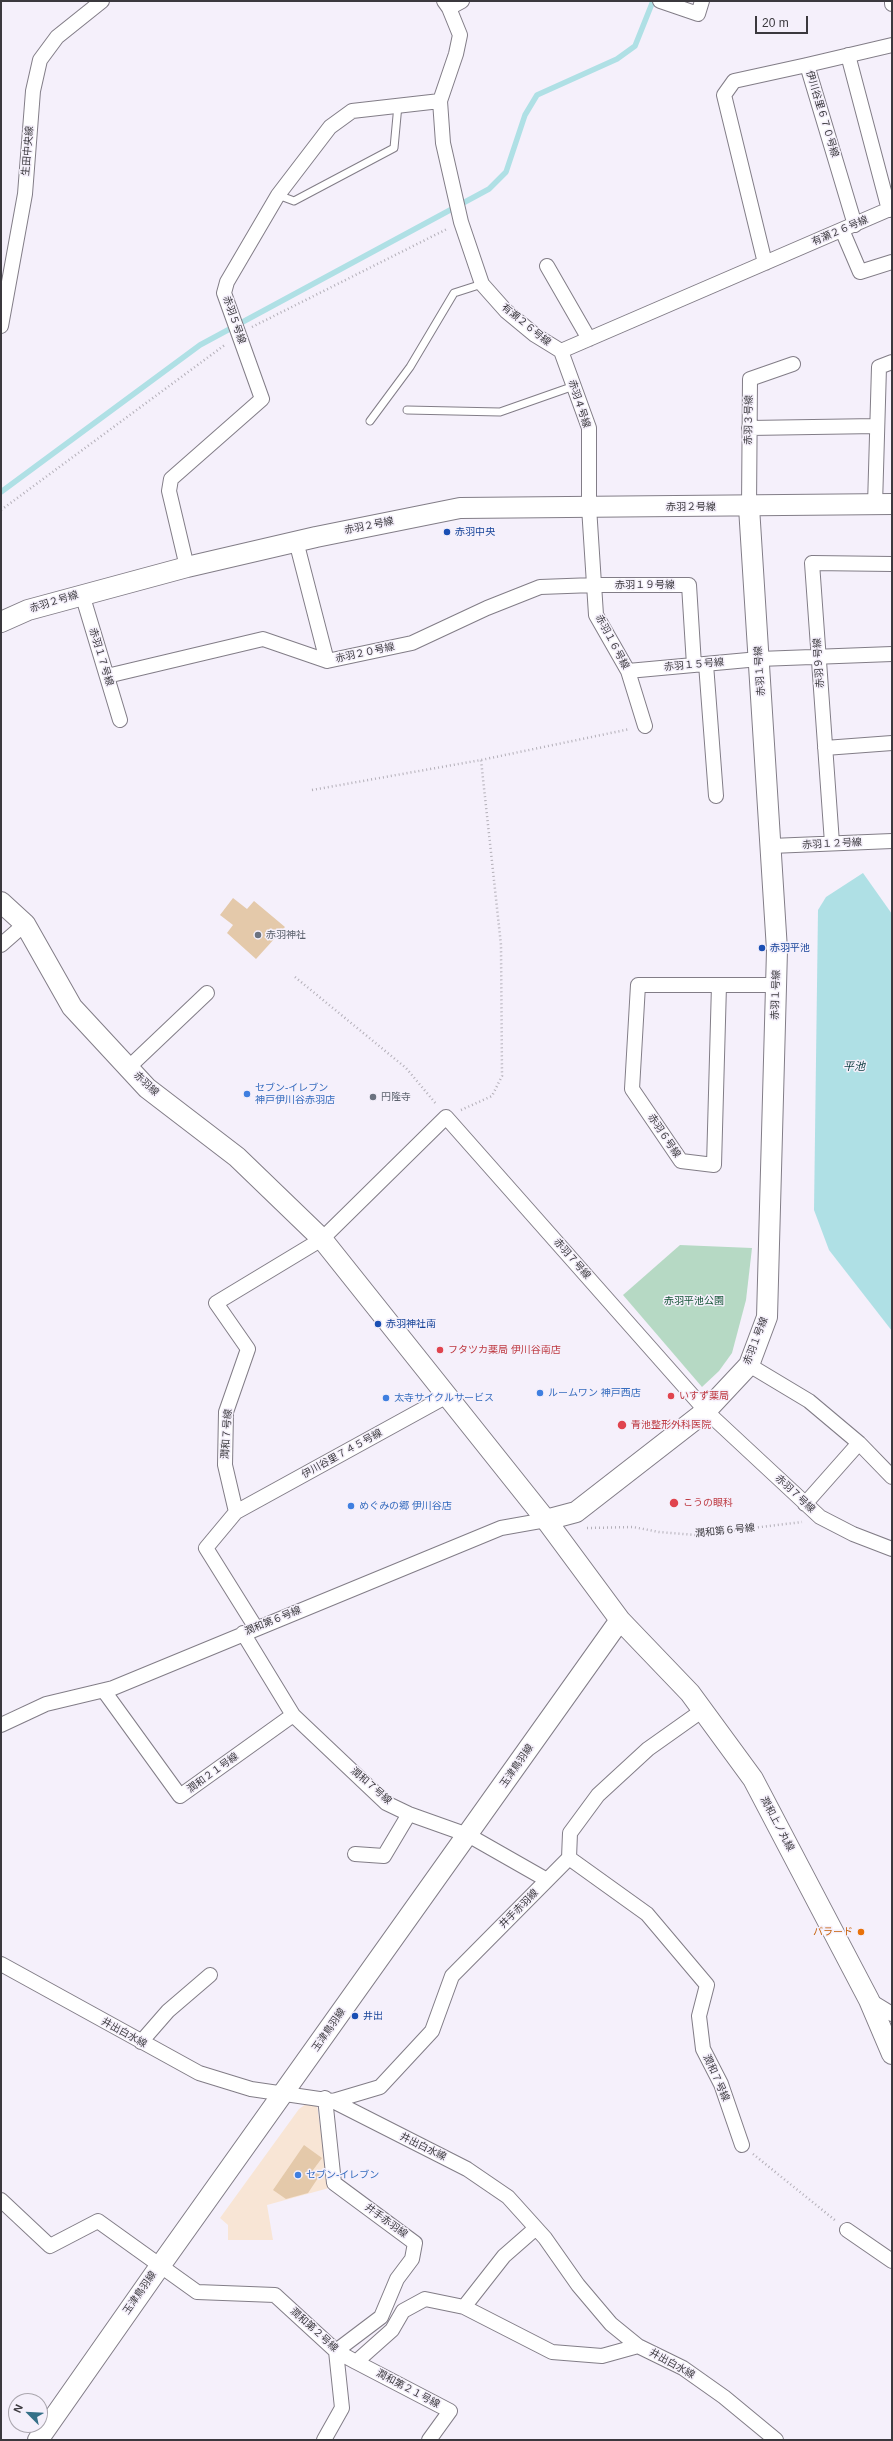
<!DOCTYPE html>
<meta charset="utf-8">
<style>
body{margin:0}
#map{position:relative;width:893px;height:2441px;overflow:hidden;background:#f5f0fb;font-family:Arial,sans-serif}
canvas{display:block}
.frame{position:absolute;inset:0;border:2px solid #3b393e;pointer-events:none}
.north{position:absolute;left:8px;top:2393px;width:40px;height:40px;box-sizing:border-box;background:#f5f0fb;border:1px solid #aba7af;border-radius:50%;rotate:294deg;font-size:11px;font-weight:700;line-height:16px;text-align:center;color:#3b393e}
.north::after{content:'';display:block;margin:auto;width:14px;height:18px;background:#357088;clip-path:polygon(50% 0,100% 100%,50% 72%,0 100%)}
.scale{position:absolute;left:755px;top:16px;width:53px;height:18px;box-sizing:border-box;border:2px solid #3b393e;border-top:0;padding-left:5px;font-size:12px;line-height:14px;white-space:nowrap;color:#3b393e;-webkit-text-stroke:3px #f5f0fb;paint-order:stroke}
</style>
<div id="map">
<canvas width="893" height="2441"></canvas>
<div class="frame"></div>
<div class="north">N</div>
<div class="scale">20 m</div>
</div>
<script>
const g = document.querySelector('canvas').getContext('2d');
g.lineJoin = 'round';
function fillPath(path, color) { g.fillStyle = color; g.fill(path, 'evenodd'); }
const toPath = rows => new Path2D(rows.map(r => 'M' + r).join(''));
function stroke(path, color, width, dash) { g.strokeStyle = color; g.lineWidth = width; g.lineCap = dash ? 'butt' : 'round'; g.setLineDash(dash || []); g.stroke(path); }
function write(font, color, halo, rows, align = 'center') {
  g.font = font + ' Arial,"Noto Sans JP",sans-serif'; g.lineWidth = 3; g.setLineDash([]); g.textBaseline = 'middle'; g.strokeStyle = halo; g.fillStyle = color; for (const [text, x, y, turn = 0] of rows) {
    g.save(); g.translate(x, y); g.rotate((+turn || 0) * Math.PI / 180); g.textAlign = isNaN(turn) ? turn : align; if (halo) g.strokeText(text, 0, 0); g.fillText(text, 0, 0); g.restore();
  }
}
fillPath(toPath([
 [306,2104,317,2105,329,2188,267,2205,273,2240,228,2240,228,2225,220,2218,299,2109]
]), '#f8e5d5');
fillPath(toPath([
 [680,1245,752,1248,746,1300,732,1353,719,1371,702,1387,623,1295]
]), '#b6d9c4');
fillPath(toPath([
 [863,873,892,914,892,1331,829,1250,814,1210,818,910,826,897]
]), '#afe0e5');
stroke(toPath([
 [1,492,200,345,489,189,506,172,525,115,537,95,617,59,635,46,653,1]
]), '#afe0e5', 5.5);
fillPath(toPath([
 [233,898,247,909,254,901,285,927,256,959,227,933,233,925,220,915],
 [304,2145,322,2158,313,2170,320,2175,308,2193,286,2199,273,2190]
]), '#e4c9aa');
const lane = toPath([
 [278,195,294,201,394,148,398,105],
 [407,410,500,412,574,386],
 [370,421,410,367,454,293,482,284]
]);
const street = toPath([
 [444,1,449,8,460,35,456,54,440,101,443,143,461,222,482,284,506,311,535,335,561,351,892,208],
 [660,1,698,14,702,1],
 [892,1,892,4],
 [449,8,462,1],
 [848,55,889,210],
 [855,225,807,65,892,45],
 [842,230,860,272,892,262],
 [765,263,724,95,734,81,807,65],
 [547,266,589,339],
 [1,326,25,194,33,91,40,60,57,37,102,1],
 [561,351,589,428,589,507,596,615,628,671,645,726],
 [749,428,877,426],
 [875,505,879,367,892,362],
 [749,507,750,379,793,364],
 [296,541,327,661],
 [187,567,169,491,171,479,262,399,224,293,227,282,278,195,330,127,352,111,440,101],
 [82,594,120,720],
 [706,664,716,796],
 [628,671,759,659,892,654],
 [107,676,263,639,327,661,412,643,487,608,540,587,594,585,689,585,694,665],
 [825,748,892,743],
 [832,843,812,563,892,564],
 [771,846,892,841],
 [1,945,25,924],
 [719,985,714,1165,681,1161,632,1089,638,985,776,985],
 [128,1068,207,993],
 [749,1365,809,1401,859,1443,892,1477],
 [805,1504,859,1443],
 [236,1512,447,1396],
 [256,1628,206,1548,236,1512,225,1465,226,1412,248,1349,216,1303,322,1239,446,1117,706,1411,820,1517,853,1534,892,1549],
 [243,1633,293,1715,386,1803,409,1814,468,1835,547,1880],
 [104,1691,180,1796,293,1715],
 [1,1725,46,1704,113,1688,501,1528,546,1520],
 [355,1854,384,1856,409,1814],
 [569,1858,647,1914,707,1985,699,2016,703,2049,721,2084,742,2145],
 [1,1964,199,2073,251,2089,333,2101,467,2169,508,2197,545,2238,578,2285,611,2324,638,2346,683,2368,724,2397,776,2440],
 [869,2000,892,2014],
 [141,2042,168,2011,210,1975],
 [333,2101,380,2087,432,2031,452,1976,569,1858,570,1833,598,1795,648,1749,703,1710],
 [1,2200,50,2246,98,2221,197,2292,275,2295,336,2351,356,2362,392,2330,403,2311,425,2299,464,2307,552,2352,602,2356,638,2346],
 [847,2230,892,2261],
 [464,2307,504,2256,536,2228],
 [356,2362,450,2411,429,2440],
 [324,2440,342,2408,336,2351,381,2317,397,2279,412,2259,415,2243,334,2183,325,2098]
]);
const secondary = toPath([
 [1,622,28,610,187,567,316,537,460,508,892,504],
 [1,902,25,924,72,1007,147,1088,237,1157,322,1239,546,1520,620,1620,690,1693,753,1779,869,2000,892,2054],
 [546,1520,576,1512,706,1411,749,1365,767,1317,777,950,749,507],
 [38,2440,160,2266,620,1620]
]);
stroke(lane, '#827d87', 9);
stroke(street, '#827d87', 16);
stroke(secondary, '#827d87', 22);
stroke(toPath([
 [252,327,447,229],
 [1,510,226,344],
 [312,790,481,760,630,729],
 [295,977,406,1068,437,1105],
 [461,1110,492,1096,502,1076,501,945,481,760],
 [587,1528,633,1527,659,1532,695,1535,802,1522],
 [753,2154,836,2221]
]), '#b3afb8', 2.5, [1, 3]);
stroke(lane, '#fff', 7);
stroke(street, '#fff', 14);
stroke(secondary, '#fff', 20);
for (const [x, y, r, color] of [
 [447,532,4,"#1a4fb4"],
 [258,935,4,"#6b7280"],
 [762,948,4,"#1a4fb4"],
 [247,1094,4,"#3f7fe0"],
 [373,1097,4,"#6b7280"],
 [378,1324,4,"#1a4fb4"],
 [440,1350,4,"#e0444e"],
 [540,1393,4,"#3f7fe0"],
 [671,1396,4,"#e0444e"],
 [386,1398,4,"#3f7fe0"],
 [622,1425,5,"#e0444e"],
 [674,1503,5,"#e0444e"],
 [351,1506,4,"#3f7fe0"],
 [861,1932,4,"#e8710a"],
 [355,2016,4,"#1a4fb4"],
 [298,2175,4,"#3f7fe0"]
]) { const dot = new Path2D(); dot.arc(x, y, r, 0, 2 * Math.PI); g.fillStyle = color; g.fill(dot); stroke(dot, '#f5f0fb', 1.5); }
write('10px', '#3b393e', '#f5f0fb', [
 ["伊川谷里６７０号線",822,114,73],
 ["生田中央線",28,151,-85],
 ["有瀬２６号線",840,231,-23],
 ["赤羽５号線",234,320,71],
 ["有瀬２６号線",526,325,39],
 ["赤羽４号線",579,404,72],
 ["赤羽３号線",749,420,-89],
 ["赤羽２号線",691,507],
 ["赤羽２号線",369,526,-11],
 ["赤羽１９号線",645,585],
 ["赤羽２号線",54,602,-17],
 ["赤羽１６号線",612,642,62],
 ["赤羽２０号線",365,653,-12],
 ["赤羽１７号線",101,657,73],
 ["赤羽９号線",819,663,-94],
 ["赤羽１５号線",694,665,-5],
 ["赤羽１号線",760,671,-94],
 ["赤羽１２号線",832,844,-3],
 ["赤羽１号線",776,995,-88],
 ["赤羽線",146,1084,43],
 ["赤羽６号線",664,1136,56],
 ["赤羽７号線",572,1259,49],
 ["赤羽１号線",756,1341,-69],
 ["潤和７号線",227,1434,-86],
 ["伊川谷里７４５号線",342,1454,-29],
 ["赤羽７号線",795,1494,43],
 ["潤和第６号線",725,1531,-6],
 ["潤和第６号線",273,1621,-22],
 ["玉津鳥羽線",517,1766,-55],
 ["潤和２１号線",213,1773,-36],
 ["潤和７号線",371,1786,41],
 ["潤和上ノ丸線",777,1824,62],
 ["井手赤羽線",519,1909,-45],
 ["玉津鳥羽線",329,2030,-55],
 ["井出白水線",124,2033,29],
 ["潤和７号線",716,2078,66],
 ["井出白水線",423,2147,26],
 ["井手赤羽線",386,2221,36],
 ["玉津鳥羽線",140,2293,-55],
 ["潤和第２号線",314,2330,42],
 ["井出白水線",672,2364,29],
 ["潤和第２１号線",408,2389,28]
]);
write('10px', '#164399', '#f5f0fb', [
 ["赤羽中央",455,532],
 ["赤羽平池",770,948],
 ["赤羽神社南",386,1324],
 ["井出",363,2016]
], 'left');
write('10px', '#5b616d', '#f5f0fb', [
 ["赤羽神社",266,935],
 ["円隆寺",381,1097]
], 'left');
write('10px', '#366cbe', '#f5f0fb', [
 ["セブン-イレブン",255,1088],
 ["神戸伊川谷赤羽店",255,1100],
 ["ルームワン 神戸西店",548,1393],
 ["太寺サイクルサービス",394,1398],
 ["めぐみの郷 伊川谷店",359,1506],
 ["セブン-イレブン",306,2175]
], 'left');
write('10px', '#115234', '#f5f0fb', [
 ["赤羽平池公園",694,1301]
]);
write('10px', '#be3a42', '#f5f0fb', [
 ["フタツカ薬局 伊川谷南店",448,1350],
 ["いすず薬局",679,1396],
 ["青池整形外科医院",631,1425],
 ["こうの眼科",683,1503]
], 'left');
write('10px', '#c56008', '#f5f0fb', [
 ["バラード",853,1932]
], 'right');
write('italic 11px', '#06373b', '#f5f0fb', [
 ["平池",854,1067]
]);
</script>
